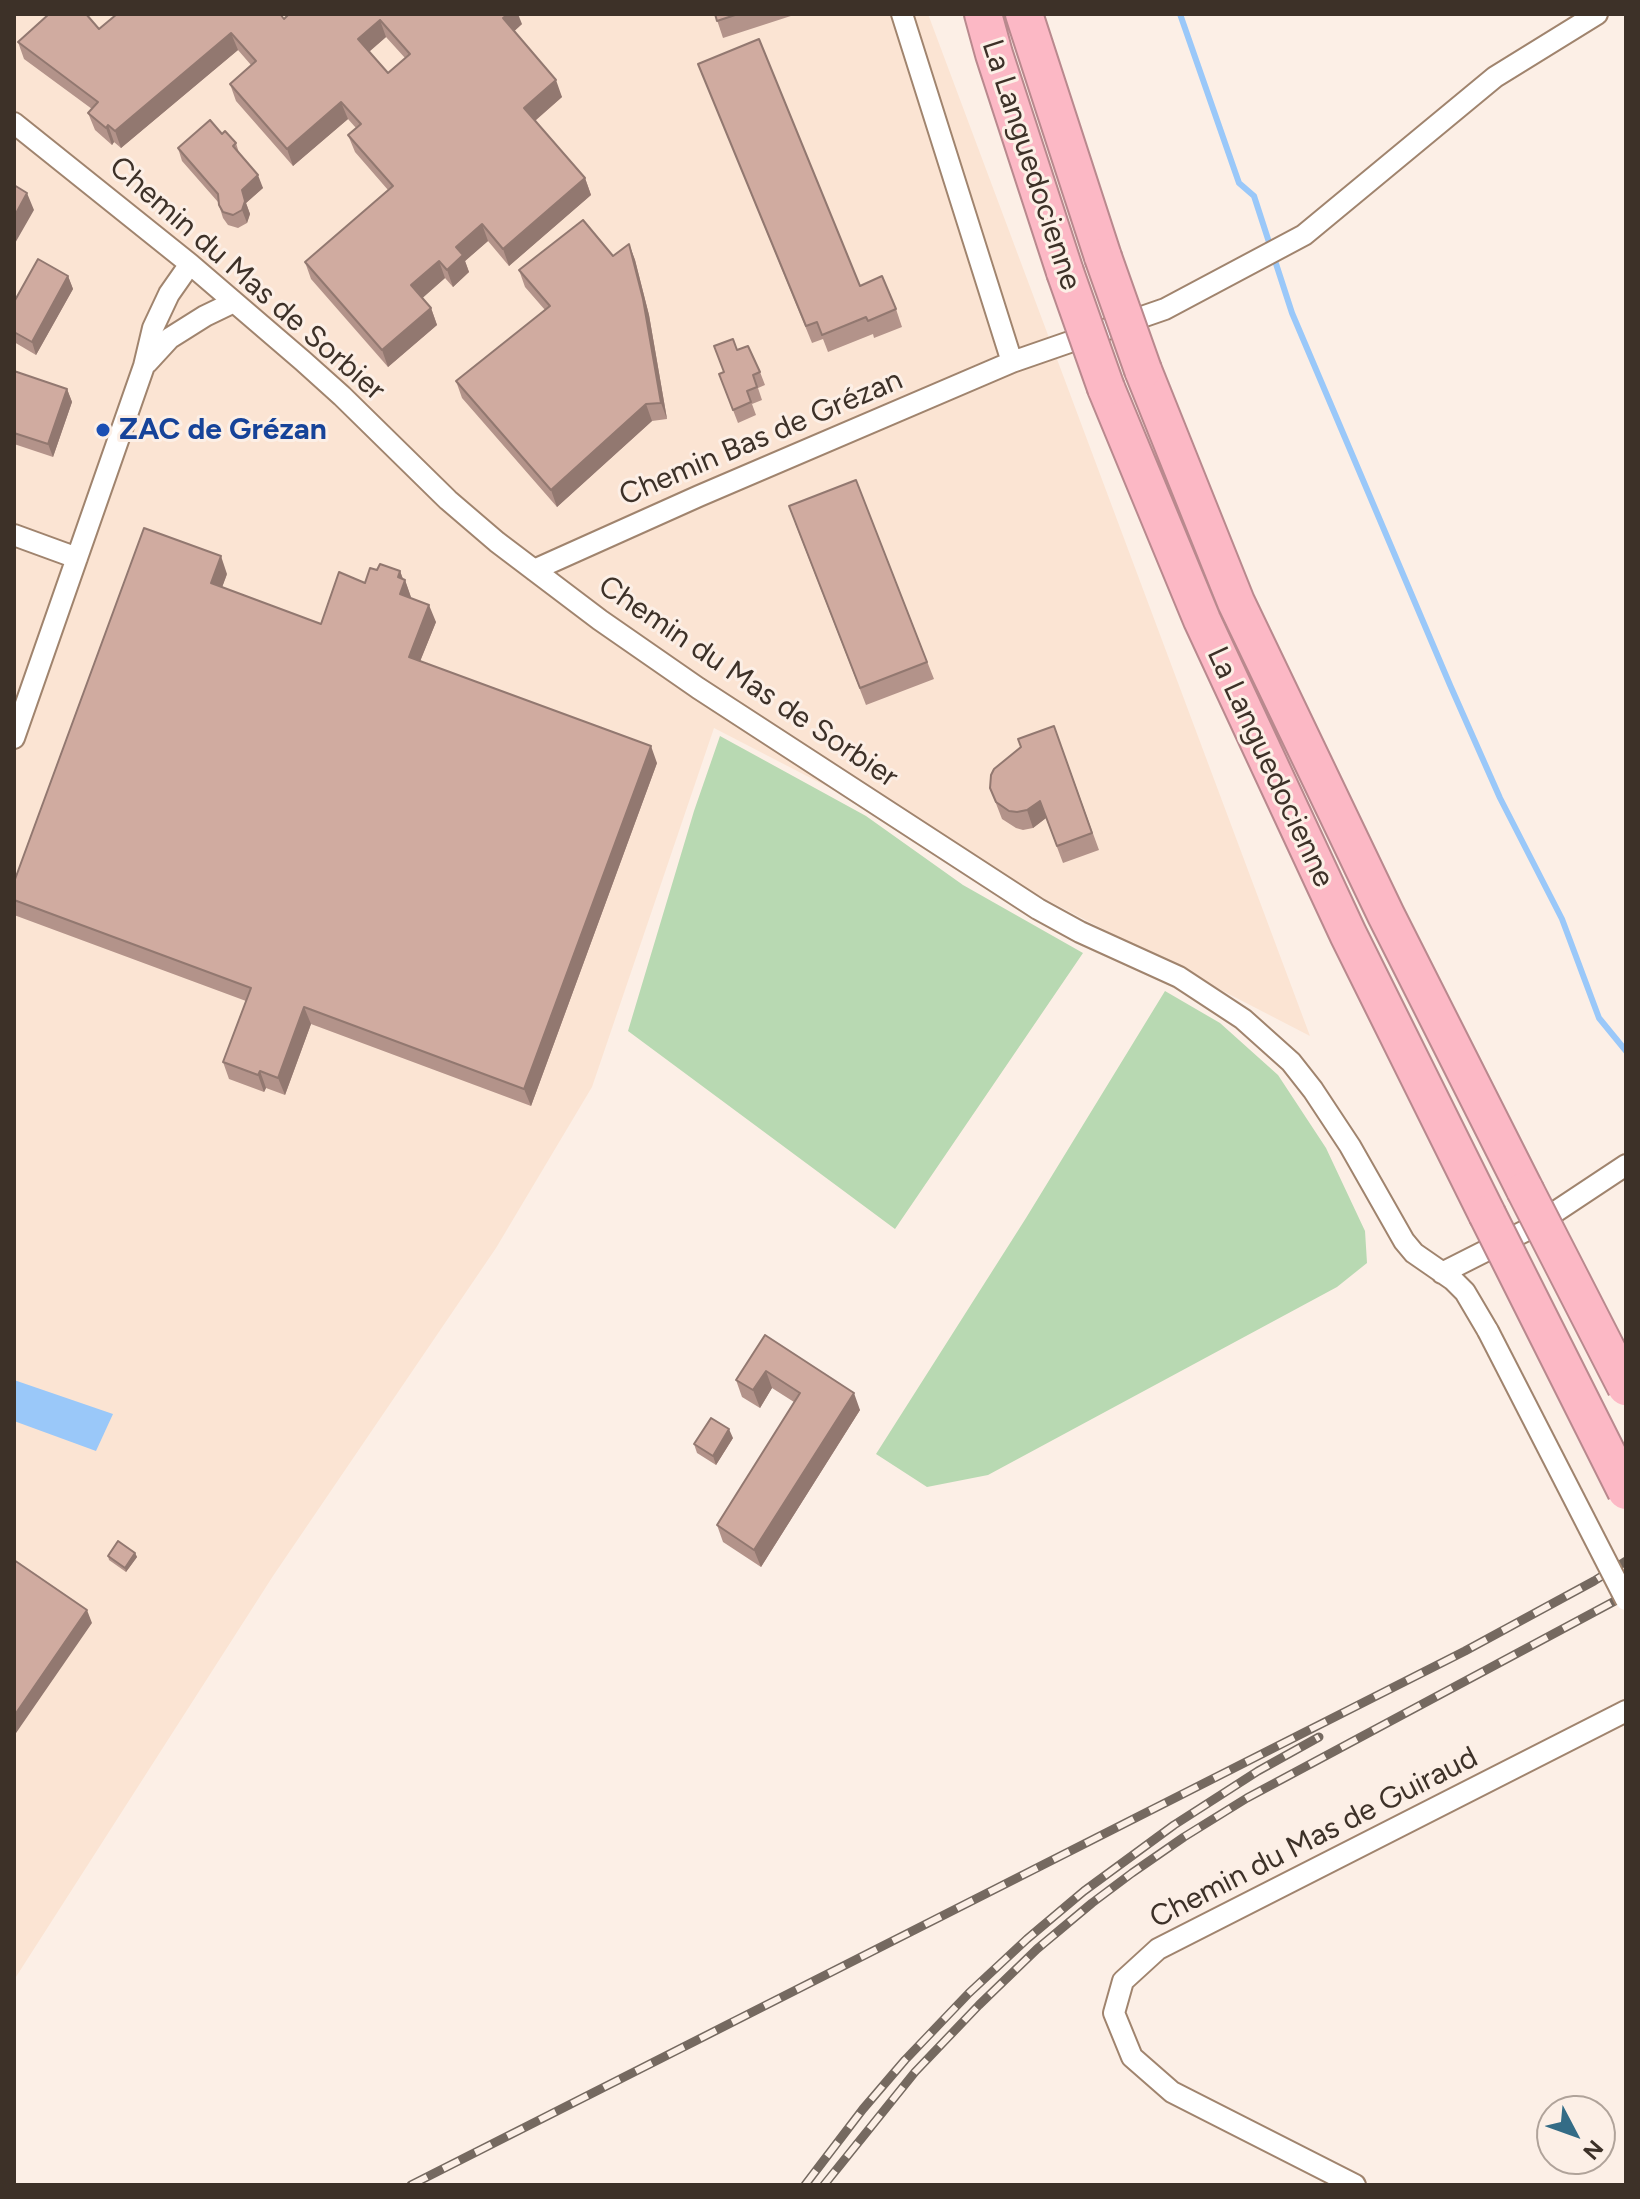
<!DOCTYPE html>
<meta charset="utf-8">
<style>
body{margin:0}
#map{position:relative;width:1640px;height:2199px;overflow:hidden;background:#fcefe6;font-family:Figtree,sans-serif}
canvas{display:block}
.frame{position:absolute;inset:0;border:16px solid #3d3128;pointer-events:none}
.north{position:absolute;left:1536px;top:2095px;width:80px;height:80px;box-sizing:border-box;background:#fcefe6;border:2px solid #b0a39a;border-radius:50%;rotate:131deg;font-size:22px;font-weight:700;line-height:32px;text-align:center;color:#3d3128}
.north::after{content:'';display:block;margin:auto;width:28px;height:36px;background:#346c86;clip-path:polygon(50% 0,100% 100%,50% 72%,0 100%)}
</style>
<div id="map">
<canvas width="1640" height="2199"></canvas>
<div class="frame"></div>
<div class="north">N</div>
</div>
<script>
const g = document.querySelector('canvas').getContext('2d');
g.lineJoin = 'round';
function fillPath(path, color) { g.fillStyle = color; g.fill(path, 'evenodd'); }
const toPath = rows => new Path2D(rows.map(r => 'M' + r).join(''));
function stroke(path, color, width, dash) { g.strokeStyle = color; g.lineWidth = width; g.lineCap = dash ? 'butt' : 'round'; g.setLineDash(dash || []); g.stroke(path); }
function write(font, color, halo, rows, align = 'center') {
  g.font = font + ' Figtree,sans-serif'; g.lineWidth = 6; g.setLineDash([]); g.textBaseline = 'middle'; g.strokeStyle = halo; g.fillStyle = color; for (const [text, x, y, turn = 0] of rows) {
    g.save(); g.translate(x, y); g.rotate((+turn || 0) * Math.PI / 180); g.textAlign = isNaN(turn) ? turn : align; if (halo) g.strokeText(text, 0, 0); g.fillText(text, 0, 0); g.restore();
  }
}
fillPath(toPath([
 [14,14,928,14,1310,1036,714,728,592,1087,496,1248,273,1576,14,1980]
]), '#fbe4d3');
fillPath(toPath([
 [720,736,866,816,963,885,1083,953,895,1229,628,1031,694,811],
 [1165,991,1220,1023,1278,1075,1326,1148,1365,1231,1367,1263,1337,1287,988,1475,927,1487,876,1454,1026,1218]
]), '#b8d9b2');
fillPath(toPath([
 [14,1380,113,1414,96,1451,14,1421]
]), '#9ac8f9');
stroke(toPath([
 [1180,14,1239,183,1254,196,1292,313,1450,685,1500,798,1562,919,1599,1018,1626,1051]
]), '#9ac8f9', 6);
const street = toPath([
 [902,14,1012,362],
 [14,123,190,264,303,361,342,396,448,500,497,542,600,620,698,688,1038,909,1080,932,1179,977,1243,1019,1291,1062,1313,1090,1350,1146,1404,1241,1414,1253,1453,1280,1465,1292,1488,1331],
 [147,363,170,338,205,316,234,302],
 [14,535,77,558],
 [534,570,699,496,1012,362,1165,309,1304,235,1495,77,1597,14],
 [14,738,144,366,153,328,169,294,190,264],
 [1442,1273,1531,1228,1626,1165],
 [1355,2185,1172,2092,1132,2057,1114,2013,1123,1981,1158,1949,1626,1711]
]);
const highway = toPath([
 [983,14,994,54,1065,272],
 [1024,14,1103,257],
 [1143,370,1236,602,1386,915,1525,1190],
 [1106,388,1202,620,1348,934,1487,1214]
]);
stroke(street, '#a0846e', 24);
stroke(highway, '#b9898e', 40);
stroke(street, '#fff', 20);
stroke(highway, '#fcb8c5', 36);
const rail = toPath([
 [411,2185,1465,1651,1594,1581,1626,1561],
 [805,2185,863,2109,905,2060,969,1993,1027,1939,1084,1891,1174,1825,1258,1771,1319,1737],
 [824,2185,915,2072,979,2005,1037,1949,1092,1903,1132,1873,1184,1837,1247,1798,1626,1595]
]);
stroke(rail, '#756960', 9);
stroke(rail, '#fcefe6', 6, [18]);
const streetBridge = toPath([
 [1488,1331,1626,1600]
]);
const highwayBridge = toPath([
 [1103,257,1143,370],
 [1065,272,1106,388],
 [1525,1190,1626,1387],
 [1487,1214,1626,1491]
]);
stroke(streetBridge, '#a0846e', 24, []);
stroke(highwayBridge, '#b9898e', 40, []);
stroke(streetBridge, '#fff', 20);
stroke(highwayBridge, '#fcb8c5', 36);
fillPath(toPath([
 [715,14,797,14,723,38],
 [284,19,522,24,514,31,562,97,535,121,585,178,591,195,509,266,488,241,465,261,469,272,453,287,445,278,422,298,431,308,437,325,388,367,311,279,305,262,388,190,355,152,348,135,356,128,348,119,293,166,236,101,230,84,251,65,238,50,121,148,114,142,112,145,95,130,88,113,92,109,24,59,18,42,99,29],
 [386,37,405,58,388,73,369,52],
 [698,64,860,286,896,309,902,327,874,338,873,334,828,352,823,339,812,343],
 [222,134,236,143,239,153,263,188,246,203,250,214,247,223,238,228,228,225,223,218,218,202,182,161,178,148],
 [629,244,635,260,649,315,667,419,652,421,557,507,462,398,456,381,545,310,525,287,519,270,613,256],
 [68,276,73,289,36,355,14,342,14,302],
 [737,350,760,372,765,385,758,388,762,400,752,404,756,415,738,423,719,374,724,372],
 [14,371,67,389,72,402,53,457,14,444],
 [856,480,934,679,866,705,795,523],
 [377,570,400,571,403,579,405,580,411,598,436,622,420,661,657,763,531,1106,311,1024,285,1095,266,1088,264,1092,229,1079,223,1062,246,1001,14,915,14,882,227,574,222,587,321,624],
 [1054,726,1099,850,1063,863,1046,818,1033,828,1023,830,1016,828,1002,819,990,788],
 [765,1335,860,1410,761,1567,723,1542,717,1525,794,1402,772,1388,760,1408,742,1397,736,1380],
 [733,1438,716,1465,697,1453,694,1444],
 [135,1553,137,1557,126,1572,109,1560,108,1556]
]), '#b3938a');
fillPath(toPath([
 [508,14,518,14,522,24,509,36,503,18],
 [380,20,386,37,364,56,358,39],
 [231,33,238,50,121,148,115,131],
 [556,80,562,97,530,125,524,108],
 [341,102,348,119,293,166,287,149],
 [108,125,114,142,112,145,106,128],
 [258,175,263,188,246,203,250,214,247,223,242,210,242,190],
 [585,178,591,195,509,266,503,249],
 [27,193,34,210,14,245,14,217],
 [482,224,488,241,465,261,469,272,453,287,447,270,456,247],
 [629,244,635,260,649,315,667,419,661,403],
 [439,261,445,278,418,302,411,285],
 [68,276,73,289,36,355,32,342],
 [431,308,437,325,388,367,382,350],
 [67,389,72,402,53,457,48,444],
 [646,404,652,421,557,507,551,490],
 [221,556,227,574,217,601,211,583],
 [400,571,404,582,405,580,411,597,406,611,400,594,398,577],
 [429,605,436,622,415,674,409,657],
 [651,746,657,763,531,1106,524,1089],
 [1040,801,1046,818,1033,828,1027,810],
 [304,1007,311,1024,285,1095,278,1078],
 [260,1071,266,1088,264,1092,258,1075],
 [766,1371,772,1388,760,1408,753,1390],
 [854,1393,860,1410,761,1567,754,1550],
 [729,1429,733,1438,716,1465,713,1456],
 [135,1553,137,1557,126,1572,125,1568],
 [87,1610,92,1623,14,1736,14,1716]
]), '#927870');
const building = toPath([
 [49,14,86,14,99,29,117,14,280,14,284,19,289,14,508,14,503,18,556,80,524,108,585,178,503,249,482,224,456,247,463,255,447,270,439,261,411,285,431,308,382,350,305,262,393,186,348,135,361,124,341,102,287,149,230,84,256,61,231,33,115,131,108,125,106,128,88,113,98,102,18,42,49,14],
 [380,20,410,54,388,73,358,39,380,20],
 [715,14,738,14,717,21,715,14],
 [759,39,860,286,882,276,896,309,868,321,866,317,822,335,817,322,806,326,698,64,759,39],
 [210,120,222,134,225,131,236,143,233,146,258,175,242,190,245,201,242,210,233,215,223,212,219,205,218,194,178,148,210,120],
 [14,185,27,193,14,217,14,185],
 [583,220,613,256,629,244,643,299,661,403,646,404,551,490,456,381,550,306,519,270,583,220],
 [38,259,68,276,32,342,14,332,14,302,38,259],
 [733,339,737,350,748,346,760,372,753,375,757,387,747,391,751,402,733,410,719,374,724,372,714,346,733,339],
 [14,371,67,389,48,444,14,433,14,371],
 [856,480,927,662,860,688,789,506,856,480],
 [144,528,221,556,211,583,321,624,339,572,365,583,370,568,377,570,380,564,400,571,398,577,405,580,400,594,429,605,409,657,651,746,524,1089,304,1007,278,1078,260,1071,258,1075,223,1062,251,988,14,900,14,882,144,528],
 [1054,726,1092,833,1057,846,1040,801,1027,810,1017,812,1009,811,996,802,990,788,991,775,994,769,1021,747,1018,739,1054,726],
 [765,1335,854,1393,754,1550,717,1525,800,1393,766,1371,753,1390,736,1380,765,1335],
 [711,1418,729,1429,713,1456,694,1444,711,1418],
 [118,1541,135,1553,125,1568,108,1556,118,1541],
 [14,1560,87,1610,14,1716,14,1560]
]);
fillPath(building, '#d0aba0');
stroke(building, '#927870', 2);
for (const [x, y, r, color] of [
 [103,430,8,"#1a4fb4"]
]) { const dot = new Path2D(); dot.arc(x, y, r, 0, 2 * Math.PI); g.fillStyle = color; g.fill(dot); stroke(dot, '#fcefe6', 3); }
write('30px', '#3d3128', '#fcefe6', [
 ["La Languedocienne",1031,165,72],
 ["Chemin du Mas de Sorbier",247,279,41],
 ["Chemin Bas de Grézan",761,438,-23],
 ["Chemin du Mas de Sorbier",748,682,34],
 ["La Languedocienne",1270,767,65],
 ["Chemin du Mas de Guiraud",1314,1838,-27]
]);
write('bold 30px', '#164399', '#fcefe6', [
 ["ZAC de Grézan",119,430]
], 'left');
</script>
